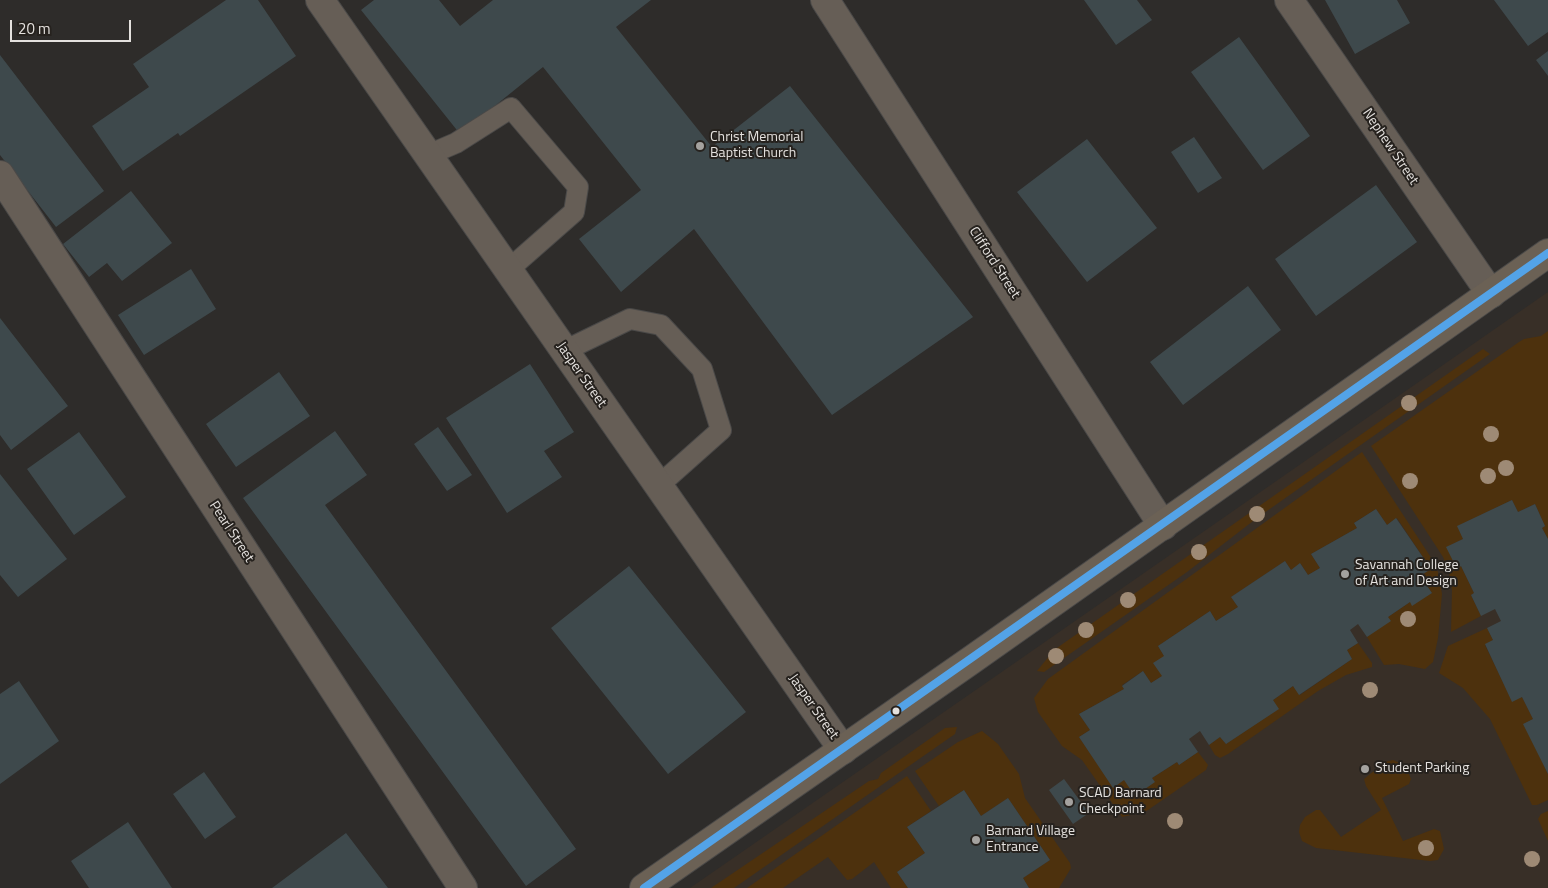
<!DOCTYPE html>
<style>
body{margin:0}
#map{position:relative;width:1548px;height:888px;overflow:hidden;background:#2e2c2a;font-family:"Titillium Web",sans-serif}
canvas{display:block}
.scale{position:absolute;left:10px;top:20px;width:121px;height:22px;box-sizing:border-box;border:2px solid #e4e1de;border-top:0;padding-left:6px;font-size:15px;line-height:18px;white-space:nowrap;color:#e4e1de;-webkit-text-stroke:4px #26221e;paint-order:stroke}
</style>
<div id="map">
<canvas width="1548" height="888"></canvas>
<div class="scale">20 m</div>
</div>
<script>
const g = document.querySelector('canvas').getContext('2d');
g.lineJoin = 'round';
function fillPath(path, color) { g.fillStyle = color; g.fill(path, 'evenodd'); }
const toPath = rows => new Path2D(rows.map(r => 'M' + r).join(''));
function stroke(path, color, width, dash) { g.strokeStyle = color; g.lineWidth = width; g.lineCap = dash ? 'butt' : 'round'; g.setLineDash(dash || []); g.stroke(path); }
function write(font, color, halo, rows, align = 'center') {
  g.font = font + ' "Titillium Web",sans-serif'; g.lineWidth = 4; g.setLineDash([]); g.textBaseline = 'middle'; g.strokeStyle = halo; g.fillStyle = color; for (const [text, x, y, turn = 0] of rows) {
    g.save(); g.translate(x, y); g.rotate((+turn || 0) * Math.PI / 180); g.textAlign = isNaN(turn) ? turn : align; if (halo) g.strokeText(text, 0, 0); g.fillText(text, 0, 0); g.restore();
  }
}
fillPath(toPath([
 [1548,292,1548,888,690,888,1019,660]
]), '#382f27');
fillPath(toPath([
 [1548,331,1548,539,1542,528,1545,526,1535,504,1518,512,1512,500,1458,526,1463,539,1447,547,1457,569,1461,566,1474,593,1471,595,1481,616,1451,632,1452,590,1449,572,1443,557,1371,446,1519,342,1524,339,1541,336],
 [1483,349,1490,354,1257,518,1187,572,1044,672,1037,671,1054,650],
 [1362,452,1430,556,1438,572,1442,594,1438,638,1433,662,1425,669,1399,664,1384,665,1367,637,1388,617,1410,602,1432,593,1420,576,1431,569,1397,518,1387,525,1376,509,1354,523,1357,528,1311,554,1320,568,1308,575,1301,564,1291,570,1285,561,1231,597,1238,607,1216,621,1210,611,1158,646,1164,656,1162,676,1151,683,1143,671,1122,685,1124,689,1079,714,1090,730,1079,737,1113,787,1124,780,1154,782,1152,778,1177,762,1179,765,1198,752,1208,765,1206,770,1145,812,1122,817,1082,760,1062,746,1038,712,1034,698,1048,679],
 [1487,628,1493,640,1485,645,1512,701,1522,697,1533,719,1524,724,1548,774,1548,800,1537,805,1532,805,1490,719,1463,688,1439,673,1448,646],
 [1358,643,1372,663,1372,667,1346,675,1318,691,1228,754,1220,758,1215,755,1209,745,1220,737,1226,744,1278,709,1273,700,1293,686,1300,695,1352,659,1347,650],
 [957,727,955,734,734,888,711,888,869,781,878,779,881,773,945,728],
 [982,731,998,744,1019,774,1025,798,1070,863,1071,868,1059,888,1029,888,1023,878,1050,860,1008,798,981,816,964,790,939,806,915,771,958,742],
 [1393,760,1405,765,1411,779,1409,784,1382,798,1403,841,1434,829,1440,831,1444,849,1438,860,1430,861,1316,848,1302,841,1299,832,1300,825,1305,817,1316,810,1320,810,1341,837,1381,810,1366,786,1364,779,1385,762],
 [907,776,931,811,907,827,925,853,897,872,908,888,891,888,874,862,852,879,847,880,828,857,783,888,747,888],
 [1548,811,1548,841,1538,819,1541,814]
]), '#4d310d');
fillPath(toPath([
 [226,0,258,0,296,56,180,136,178,133,123,171,92,126,149,87,133,64],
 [374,0,439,0,460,26,493,0,651,0,616,27,712,147,790,86,973,317,832,415,694,229,621,292,579,239,641,190,543,67,460,134,361,10],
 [1084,0,1137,0,1152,20,1116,45],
 [1325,0,1397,0,1410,23,1355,54],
 [1494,0,1548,0,1548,32,1528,46],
 [1239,37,1310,136,1263,170,1191,72],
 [1548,51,1548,76,1536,60],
 [0,55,104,191,56,227,0,155],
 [1194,137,1222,178,1198,193,1171,152],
 [1087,139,1157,228,1087,282,1017,192],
 [1376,185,1417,242,1316,316,1275,259],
 [131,191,172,243,122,281,107,263,89,277,63,244],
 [191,269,216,309,144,355,118,315],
 [1248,286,1281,330,1183,405,1150,362],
 [0,318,68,406,11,450,0,435],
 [530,364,574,432,544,451,562,477,507,513,446,418],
 [279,372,310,416,236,467,206,424],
 [438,427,472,475,447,491,414,444],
 [335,431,367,475,325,505,576,849,526,886,243,498],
 [79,432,126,497,74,535,27,469],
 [0,474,67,559,18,597,0,575],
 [1512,500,1518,512,1535,504,1545,526,1542,528,1548,539,1548,774,1523,724,1533,719,1522,697,1512,702,1485,644,1493,640,1487,628,1501,621,1495,609,1481,616,1471,595,1474,593,1461,566,1457,569,1446,547,1463,539,1457,526],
 [1376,509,1387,525,1396,518,1431,569,1420,576,1432,593,1412,606,1410,602,1388,617,1391,621,1367,637,1358,624,1350,630,1358,643,1347,650,1352,659,1299,695,1293,686,1273,700,1279,709,1226,744,1220,737,1209,745,1200,731,1189,739,1198,752,1179,765,1177,762,1152,778,1155,782,1135,796,1124,780,1113,788,1079,737,1090,730,1079,714,1124,689,1122,686,1143,671,1151,683,1162,676,1153,663,1164,656,1158,646,1210,611,1216,621,1238,607,1231,597,1285,561,1291,570,1300,563,1308,575,1320,568,1311,554,1357,528,1354,523],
 [629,566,746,712,668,774,551,628],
 [19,681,59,741,0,784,0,694],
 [204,772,236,817,205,839,173,794],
 [1064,779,1089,813,1073,824,1049,790],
 [964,790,981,816,1008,798,1050,860,1023,878,1029,888,908,888,897,872,925,853,907,827],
 [128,822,172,888,89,888,71,861],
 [346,833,388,888,272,888]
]), '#3e494c');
const lane = toPath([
 [428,155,456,143,511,108,578,187,574,212,508,270],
 [564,351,630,319,661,325,702,369,721,430,658,486]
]);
const street = toPath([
 [320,0,843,750],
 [825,0,1163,526],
 [1289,0,1491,294],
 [0,175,463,888]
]);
const secondary = toPath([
 [644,888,970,661,1548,253]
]);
stroke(lane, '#4a4948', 22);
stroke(street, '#4a4948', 30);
stroke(secondary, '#4a4948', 30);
stroke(lane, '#665e56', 20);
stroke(street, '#665e56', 28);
stroke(secondary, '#6b6155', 28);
stroke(toPath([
 [644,888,1548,253]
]), '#53a3e8', 8);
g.fillStyle = '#9e8a75';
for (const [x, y] of [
 [1409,403],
 [1491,434],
 [1506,468],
 [1488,476],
 [1410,481],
 [1257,514],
 [1199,552],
 [1128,600],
 [1408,619],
 [1086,630],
 [1056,656],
 [1370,690],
 [1175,821],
 [1426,848],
 [1532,859]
]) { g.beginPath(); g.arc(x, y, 8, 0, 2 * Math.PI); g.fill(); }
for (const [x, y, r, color] of [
 [700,146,5,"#a4a29f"],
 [1345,574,5,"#a4a29f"],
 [896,711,4.5,"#e4e1de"],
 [1365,769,5,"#a4a29f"],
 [1069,802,5,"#a4a29f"],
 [976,840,5,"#a4a29f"]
]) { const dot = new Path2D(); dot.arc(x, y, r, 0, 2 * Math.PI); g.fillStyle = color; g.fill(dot); stroke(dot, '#26221e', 2); }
write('14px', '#e4e1de', '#26221e', [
 ["Christ Memorial",710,138],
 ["Baptist Church",710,154],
 ["Savannah College",1355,566],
 ["of Art and Design",1355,582],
 ["Student Parking",1375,769],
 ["SCAD Barnard",1079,794],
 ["Checkpoint",1079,810],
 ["Barnard Village",986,832],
 ["Entrance",986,848]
], 'left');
write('14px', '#e4e1de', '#26221e', [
 ["Nephew Street",1390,147,56],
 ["Clifford Street",994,263,57],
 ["Jasper Street",581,375,55],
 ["Pearl Street",231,532,57],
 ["Jasper Street",813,707,55]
]);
</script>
